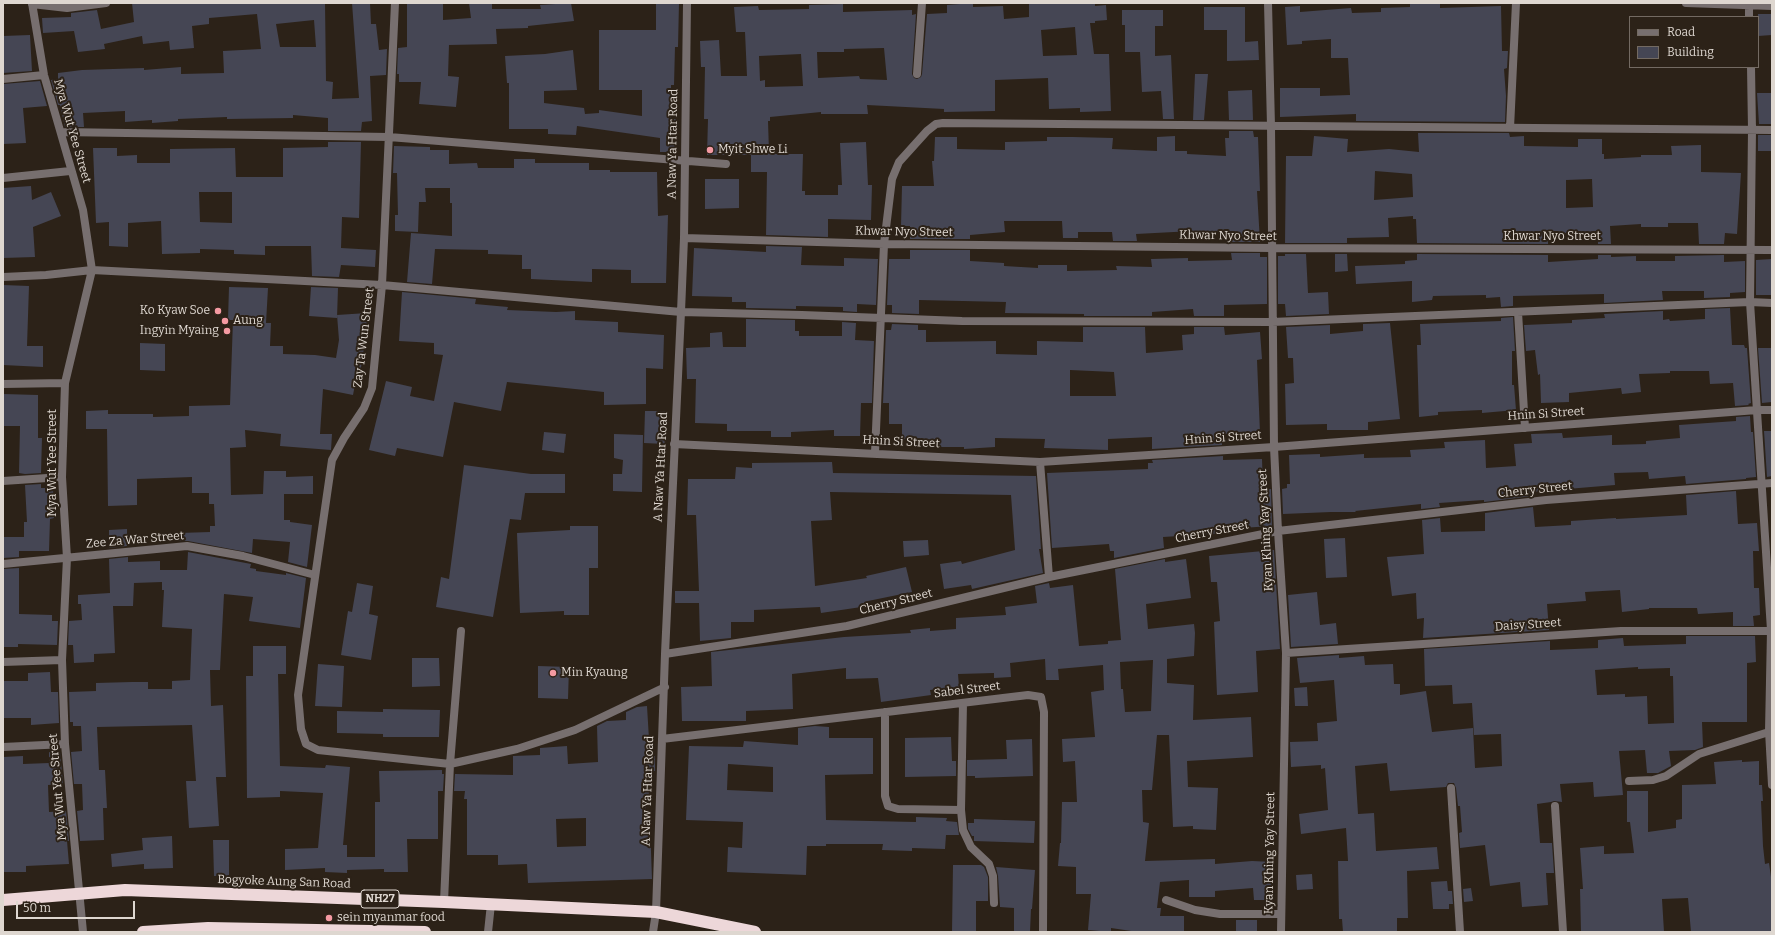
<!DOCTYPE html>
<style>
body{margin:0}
#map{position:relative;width:1775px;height:935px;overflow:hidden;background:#2c2218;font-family:Bitter,serif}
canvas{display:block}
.frame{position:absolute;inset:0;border:4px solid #ded7d0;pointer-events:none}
.legend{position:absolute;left:1629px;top:16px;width:130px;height:52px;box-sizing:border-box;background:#2c2218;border:1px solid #736a62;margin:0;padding:5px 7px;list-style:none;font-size:12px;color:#ded7d0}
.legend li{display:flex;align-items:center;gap:8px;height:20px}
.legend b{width:20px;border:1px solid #736a62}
.scale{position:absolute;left:16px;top:901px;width:119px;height:18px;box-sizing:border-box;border:2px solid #ded7d0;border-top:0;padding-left:5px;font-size:12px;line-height:14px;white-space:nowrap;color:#ded7d0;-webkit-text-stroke:3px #2c2218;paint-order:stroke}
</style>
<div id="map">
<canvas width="1775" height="935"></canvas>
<div class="frame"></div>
<ul class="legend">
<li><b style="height:5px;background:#776f6f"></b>Road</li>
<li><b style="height:11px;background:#454654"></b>Building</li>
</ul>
<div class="scale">50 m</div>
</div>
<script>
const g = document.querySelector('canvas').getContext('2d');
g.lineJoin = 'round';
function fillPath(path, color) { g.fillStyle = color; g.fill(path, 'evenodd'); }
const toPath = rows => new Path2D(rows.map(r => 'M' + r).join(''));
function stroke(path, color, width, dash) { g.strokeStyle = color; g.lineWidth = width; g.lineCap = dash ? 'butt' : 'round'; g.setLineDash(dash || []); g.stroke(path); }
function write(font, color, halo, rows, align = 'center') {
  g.font = font + ' Bitter,serif'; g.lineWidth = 4; g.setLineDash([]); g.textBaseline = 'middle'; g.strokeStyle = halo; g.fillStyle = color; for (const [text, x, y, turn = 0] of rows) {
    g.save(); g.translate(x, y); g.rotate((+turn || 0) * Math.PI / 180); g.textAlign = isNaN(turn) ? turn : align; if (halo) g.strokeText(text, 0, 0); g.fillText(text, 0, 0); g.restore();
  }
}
fillPath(toPath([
 [132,3,325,3,326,81,333,82,332,99,359,98,352,3,370,3,371,24,376,24,379,50,387,49,386,75,370,76,372,121,362,122,361,131,328,131,328,118,293,115,293,118,227,119,227,117,178,119,178,121,152,123,152,120,125,122,125,111,83,113,84,127,65,127,60,105,58,105,51,80,58,79,58,73,82,70,144,68,144,70,181,67,181,74,224,73,223,51,261,49,257,14,209,18,209,24,192,26,194,48,170,50,169,41,143,44,142,36,104,44,105,49,78,52,74,31,43,33,42,18,71,17,71,13,97,10,101,29,134,22],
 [314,20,316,47,280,47,276,24],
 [407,3,443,3,443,20,471,18,469,3,492,3,492,9,541,9,540,5,571,3,574,21,528,26,528,28,496,29,497,44,449,45,448,76,459,77,456,107,419,104,421,82,399,82,399,74,397,74,398,48,407,47],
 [656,3,679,3,678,47,675,47,674,85,671,85,671,119,676,119,676,152,660,152,660,138,577,126,576,135,548,134,548,129,509,129,509,83,507,83,505,56,545,54,573,50,577,90,544,91,544,103,584,108,585,114,599,113,599,110,642,116,642,90,599,90,599,30,656,30],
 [973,3,973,7,1003,6,1004,19,1029,17,1029,4,1095,3,1095,6,1106,5,1107,20,1095,21,1095,23,1090,23,1094,54,1109,54,1111,111,1080,112,1080,108,1049,109,1048,78,995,80,995,111,944,112,944,109,867,105,868,114,821,114,821,112,770,117,770,121,768,121,769,152,776,152,776,154,803,154,802,191,805,191,805,195,838,195,838,185,842,185,840,143,866,142,868,185,872,185,871,220,828,219,828,237,766,235,767,172,751,172,751,155,707,155,708,119,704,119,705,67,701,67,700,41,719,40,721,76,747,76,745,32,736,32,734,7,758,6,759,10,809,9,809,5,843,4,843,12,912,10,912,15,916,14,912,74,914,78,917,79,921,77,922,74,927,14,947,13,947,5],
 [1075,27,1077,55,1043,56,1041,30],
 [884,48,887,80,860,79,859,76,818,78,817,52,844,52,844,49],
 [801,54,803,86,765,87,765,80,760,81,759,56],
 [1410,4,1440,4,1440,8,1501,6,1502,51,1508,51,1507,68,1504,69,1506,96,1505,122,1356,121,1356,114,1280,117,1280,88,1320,88,1320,96,1350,95,1348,58,1331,58,1331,39,1302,41,1302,44,1287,45,1285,7,1300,6,1300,12,1351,8,1352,13,1381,12,1381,8,1410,7],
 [1204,7,1245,7,1245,42,1258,41,1259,60,1227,61,1227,30,1204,30],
 [1122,10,1163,10,1163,26,1155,26,1155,56,1171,55,1174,119,1163,119,1161,91,1142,92,1140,52,1125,52,1125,25,1122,25],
 [1758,14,1772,14,1772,35,1758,36],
 [30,35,32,71,3,73,3,36],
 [1195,74,1208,74,1204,120,1193,120],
 [40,81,47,106,23,108,26,143,3,144,3,84],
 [1252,90,1253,120,1229,120,1228,91],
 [1757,93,1772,93,1772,124,1759,124],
 [1229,131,1253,131,1254,137,1258,137,1260,191,1257,191,1260,242,1231,242,1230,232,1193,233,1193,231,1136,234,1137,241,1113,241,1112,232,1078,232,1078,238,1063,238,1062,221,1004,221,1005,232,970,235,970,239,910,239,910,226,901,226,902,186,934,186,932,161,934,161,935,137,957,137,957,149,1005,150,1005,142,1047,141,1047,137,1073,137,1113,138,1112,149,1157,151,1157,137,1175,136,1175,151,1187,151,1187,154,1226,156,1225,138,1229,138],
 [1418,133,1509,133,1510,137,1524,136,1524,146,1578,147,1578,139,1602,139,1602,154,1604,154,1604,159,1641,157,1641,155,1672,155,1671,146,1701,145,1701,172,1741,173,1737,234,1725,233,1724,244,1699,244,1698,223,1668,223,1668,227,1641,227,1641,224,1610,226,1611,244,1598,244,1598,231,1548,234,1548,244,1417,243,1416,219,1413,219,1413,216,1388,218,1389,237,1347,238,1347,243,1285,243,1286,156,1312,156,1314,136,1348,139,1347,152,1389,149,1419,152],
 [1375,171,1412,174,1413,197,1374,200],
 [1592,179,1593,207,1566,208,1566,180],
 [1758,135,1772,135,1772,151,1758,151],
 [328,142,361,142,359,218,342,217,341,248,376,250,375,267,341,265,339,277,312,276,311,246,265,246,265,255,234,254,234,250,200,249,200,253,162,254,161,221,128,223,128,247,109,246,109,222,96,223,93,148,117,148,117,156,137,155,137,163,170,163,170,149,235,148,236,177,283,177,283,148,328,147],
 [199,192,232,192,232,223,200,222],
 [394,146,430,147,430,150,449,150,449,164,477,163,478,168,514,168,514,159,535,159,535,163,589,163,589,170,610,170,610,172,657,172,658,216,668,215,666,283,631,283,631,270,592,269,592,282,531,279,531,269,522,269,522,255,488,254,488,250,435,249,432,284,407,282,411,233,452,236,452,203,450,203,450,188,425,188,426,202,419,202,418,232,395,231,395,215,398,215,397,173,393,173],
 [705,179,739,179,739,208,705,209],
 [31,186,32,200,51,192,61,216,33,227,35,257,3,258,3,188],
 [766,246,802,247,801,265,844,266,844,258,878,259,876,305,857,304,857,312,843,311,843,307,796,306,796,309,746,308,746,302,732,302,732,297,692,296,694,248,766,252],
 [910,250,970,250,970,261,1004,263,1004,266,1038,268,1038,265,1067,265,1067,271,1117,270,1116,266,1152,267,1151,259,1188,258,1188,261,1232,260,1231,253,1260,253,1260,257,1267,257,1267,304,1224,305,1224,316,1194,316,1193,309,1152,312,1152,316,1084,316,1084,314,1005,313,1006,302,919,300,919,314,892,313,892,305,887,305,889,259,910,259],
 [1285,254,1306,254,1308,293,1328,292,1329,314,1286,316,1285,304,1278,304,1278,256,1285,256],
 [1335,254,1347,254,1348,271,1335,272],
 [1417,254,1548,255,1548,262,1598,259,1598,255,1611,255,1611,257,1636,256,1636,261,1675,261,1675,256,1724,255,1724,262,1745,261,1745,292,1730,293,1730,297,1704,298,1704,291,1662,291,1663,300,1604,303,1604,294,1513,296,1513,306,1501,307,1500,297,1486,298,1486,295,1433,296,1432,300,1412,302,1412,281,1356,284,1355,266,1405,264,1405,261,1417,260],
 [1772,259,1772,295,1756,295,1756,260],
 [3,285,29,286,27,346,43,346,43,367,3,365],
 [229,287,268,288,266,323,271,323,270,346,283,346,283,354,315,355,336,358,339,340,337,315,367,313,368,334,366,334,360,374,357,374,353,395,323,389,320,434,332,434,331,450,280,446,281,434,245,430,246,447,230,448,231,495,263,494,264,471,286,471,286,477,313,476,313,494,284,494,284,520,290,520,290,522,312,525,307,567,288,562,290,542,253,539,252,553,188,541,179,541,179,533,210,532,210,526,215,526,214,504,209,504,209,493,192,493,192,477,137,479,137,505,108,506,107,429,86,429,86,411,108,410,108,414,153,414,153,417,189,416,189,406,230,405,233,320,228,320],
 [311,287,338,288,337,318,309,316],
 [402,292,476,299,475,304,508,307,507,310,556,312,575,311,575,320,618,322,618,332,664,335,663,369,646,368,646,404,604,405,604,392,507,382,501,411,454,402,443,457,397,448,395,456,369,450,386,381,412,387,410,396,434,401,443,355,434,354,434,343,399,341],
 [1730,308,1732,345,1744,345,1745,348,1747,348,1751,403,1748,404,1749,405,1735,406,1733,383,1710,384,1709,371,1670,371,1670,373,1639,374,1641,392,1622,394,1621,388,1569,393,1569,402,1541,403,1540,374,1538,375,1535,350,1526,351,1524,325,1572,323,1572,320,1605,318,1604,314,1663,311,1663,320,1669,319,1670,321,1705,319,1705,309],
 [1513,317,1515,351,1512,351,1512,385,1514,385,1516,410,1482,413,1482,410,1438,412,1438,415,1419,417,1417,345,1421,345,1420,324,1501,321,1501,318],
 [746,319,795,320,795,331,799,331,799,336,842,336,842,322,856,323,855,340,874,341,872,403,861,403,860,436,834,436,834,430,791,432,791,437,771,437,771,431,727,431,727,424,695,423,696,379,687,379,686,348,710,347,710,333,722,332,723,347,746,347],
 [1390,323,1400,419,1368,422,1368,430,1327,430,1327,424,1286,425,1285,384,1294,383,1293,358,1288,358,1286,327,1330,325,1330,334,1363,331,1363,324],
 [892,324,918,325,918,330,926,330,926,342,996,341,996,354,1037,355,1037,341,1083,342,1083,327,1145,327,1146,353,1183,350,1182,335,1194,334,1194,327,1224,327,1225,335,1260,332,1262,359,1257,360,1260,433,1222,434,1222,445,1152,449,1152,437,1108,439,1108,450,1044,448,1045,439,995,438,995,447,964,449,964,447,931,447,931,440,902,439,902,424,889,424,889,403,883,403,886,330,891,330],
 [1070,370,1114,372,1116,396,1070,396],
 [140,343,165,344,165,371,140,370],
 [1758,348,1772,348,1772,402,1762,403],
 [3,394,38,395,38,438,42,438,41,473,25,474,19,473,20,426,3,426],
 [645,411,666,411,665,444,644,443],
 [1750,416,1751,432,1753,432,1756,477,1746,478,1746,479,1686,484,1685,476,1649,479,1648,472,1614,473,1615,485,1531,492,1532,496,1484,502,1484,500,1439,503,1440,507,1421,509,1421,504,1355,511,1356,512,1331,512,1283,514,1282,489,1287,488,1287,484,1290,484,1289,455,1320,454,1320,457,1364,454,1364,458,1411,457,1410,450,1445,448,1444,442,1485,440,1486,468,1516,466,1514,444,1532,443,1531,434,1562,433,1563,438,1612,435,1612,445,1646,444,1646,441,1680,438,1679,425,1736,421,1736,417],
 [1764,431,1772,431,1772,476,1767,477],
 [544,432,566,434,564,453,542,450],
 [614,434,643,435,642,492,613,491,613,474,622,474,623,460,614,458],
 [1223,456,1223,460,1262,459,1263,490,1271,489,1272,526,1226,529,1226,533,1163,537,1164,548,1114,558,1114,551,1110,551,1109,544,1052,548,1047,473,1148,469,1148,463,1153,463,1152,460],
 [832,462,833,473,1036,476,1041,549,1039,549,1043,573,972,589,971,585,944,589,940,564,961,561,962,564,1015,550,1011,495,830,492,832,520,811,521,815,586,867,578,866,576,906,567,912,592,868,601,868,606,821,613,820,607,754,610,754,622,731,622,731,638,700,641,699,603,675,603,675,591,699,591,696,515,687,515,688,479,735,479,736,467,752,468,752,463],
 [464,465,531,474,565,474,565,493,525,493,521,520,510,519,493,617,436,607,441,577,449,579],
 [41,484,41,488,53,488,54,518,50,519,49,551,19,551,19,557,3,558,3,537,24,537,24,522,27,522,25,485],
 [1736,491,1738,524,1757,523,1759,551,1753,551,1754,588,1759,588,1760,615,1753,616,1754,626,1733,626,1733,612,1698,614,1697,608,1649,608,1649,609,1622,612,1620,590,1585,592,1586,601,1547,604,1549,630,1423,638,1424,618,1417,619,1416,593,1392,596,1387,557,1424,554,1422,520,1440,518,1441,532,1485,531,1485,513,1533,507,1535,527,1571,525,1571,521,1616,518,1616,519,1687,515,1686,495],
 [570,526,598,526,598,568,589,568,589,615,564,615,564,611,520,613,517,533,570,530],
 [127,529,127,546,109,548,109,530],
 [1345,538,1347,577,1326,578,1324,539],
 [928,540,929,555,904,557,903,541],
 [1274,550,1280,649,1256,651,1258,692,1217,695,1214,622,1220,621,1217,582,1211,582,1209,556],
 [188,552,251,564,250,568,256,569,256,571,286,575,286,573,306,578,300,628,249,621,253,597,224,594,220,670,210,670,211,706,223,705,226,777,216,777,219,826,189,828,186,781,196,781,192,725,97,727,99,770,105,770,107,808,103,808,104,840,80,841,77,811,83,810,82,784,74,784,71,752,82,751,81,726,73,726,73,722,70,722,69,692,96,691,96,683,132,682,148,682,148,689,172,689,172,681,190,680,192,629,162,627,164,590,162,590,162,582,134,583,133,606,113,606,115,653,94,654,94,662,74,663,73,645,68,645,69,621,82,620,81,604,78,604,78,595,110,593,109,559,128,557,128,562,160,561,160,570,187,570],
 [1165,559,1165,562,1186,559,1191,598,1146,604,1148,629,1194,624,1195,633,1194,656,1167,659,1167,683,1194,685,1193,720,1251,717,1253,757,1187,761,1188,787,1218,788,1216,830,1193,829,1193,826,1173,827,1169,735,1157,735,1152,790,1142,790,1143,822,1149,823,1145,861,1215,859,1215,864,1252,861,1273,862,1274,900,1254,900,1253,888,1215,891,1215,897,1189,897,1189,880,1160,882,1157,908,1161,908,1160,916,1184,916,1184,932,1138,932,1111,928,1111,932,1088,930,1091,894,1076,894,1076,867,1058,866,1060,843,1061,843,1062,802,1077,802,1075,761,1063,762,1062,739,1095,737,1091,692,1104,690,1103,665,1058,669,1059,680,1046,680,1045,659,1010,663,1011,677,994,678,994,673,958,674,959,687,930,690,931,695,881,702,878,678,846,679,846,668,792,674,793,709,746,711,746,721,682,721,681,687,712,686,711,652,844,637,911,633,910,630,930,628,930,631,956,629,956,618,1006,615,1005,607,1037,603,1035,586,1049,583,1050,588,1073,585,1079,646,1108,644,1108,641,1121,640,1115,569],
 [1153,660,1151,711,1125,712,1123,689,1121,689,1120,662],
 [19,568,19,614,52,615,52,621,58,621,57,645,18,644,18,647,3,647,3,569],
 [357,583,373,586,369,614,378,616,371,660,341,655,348,611,352,612],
 [1317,592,1320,625,1336,623,1338,644,1291,647,1288,595],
 [1686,636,1755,636,1756,662,1747,663,1747,722,1702,722,1703,747,1695,750,1669,751,1671,766,1658,773,1647,773,1645,750,1619,751,1623,795,1594,797,1593,782,1560,784,1562,802,1554,801,1551,802,1537,804,1540,843,1552,843,1554,873,1546,873,1548,905,1522,907,1520,882,1490,886,1485,845,1460,848,1459,833,1462,832,1460,806,1458,806,1456,788,1454,783,1448,783,1446,787,1390,791,1387,763,1355,766,1358,814,1374,813,1376,851,1437,847,1439,869,1407,871,1408,918,1397,918,1397,932,1343,932,1342,919,1339,919,1338,861,1348,861,1346,828,1301,834,1299,814,1328,810,1325,768,1321,769,1321,765,1291,767,1290,742,1318,741,1317,723,1337,721,1334,680,1300,683,1297,658,1339,655,1339,658,1364,656,1365,665,1393,664,1394,684,1400,684,1400,695,1426,691,1432,732,1473,728,1475,768,1502,766,1501,734,1474,735,1472,703,1453,704,1452,685,1425,686,1424,649,1550,641,1550,650,1598,648,1598,640,1623,638,1624,646,1686,644],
 [1638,667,1638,669,1670,668,1670,676,1673,676,1674,723,1648,724,1647,696,1625,697,1625,694,1597,695,1595,670],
 [253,646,286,646,286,674,278,674,280,766,325,768,326,765,350,767,343,845,347,845,347,857,375,857,375,802,380,802,379,771,442,770,442,774,444,774,443,791,438,791,438,839,407,839,408,872,384,872,384,869,347,870,347,873,325,872,325,868,285,870,285,849,318,848,323,793,280,791,280,797,247,798,246,676,253,676],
 [412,658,439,658,440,686,412,687],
 [318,664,344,666,342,707,315,706],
 [538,666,569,667,568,699,538,698],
 [50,672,51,692,58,692,59,723,31,725,31,718,3,718,3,681,28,681,28,673],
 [1307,687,1308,706,1295,706,1294,688],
 [647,706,650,756,655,756,655,771,648,771,649,799,646,799,645,824,650,824,652,879,528,883,527,864,498,865,498,855,467,855,467,799,464,799,465,791,454,791,455,774,513,775,513,756,540,755,540,748,567,746,568,764,598,762,597,726,607,721,626,720,626,712,637,707],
 [586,818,586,846,557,847,556,819],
 [383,709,440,710,439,737,383,737,383,734,337,733,337,711,383,712],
 [815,726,829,727,829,738,873,738,873,774,825,775,826,820,916,822,916,817,947,818,946,821,957,822,959,835,946,835,945,849,912,848,912,851,882,850,883,844,826,844,826,846,807,846,806,875,727,872,728,847,742,848,743,822,686,820,689,746,743,747,744,741,798,745,798,728],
 [728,764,773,767,773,792,727,790],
 [951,737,952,761,956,761,956,776,905,777,905,738],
 [1032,739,1033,776,975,778,975,776,967,776,967,760,1007,759,1006,740],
 [49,752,60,752,63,784,48,785,49,812,66,811,69,841,67,841,69,864,26,866,26,872,3,872,3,757,23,756,23,764,49,763],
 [1742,760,1742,762,1759,761,1759,785,1762,785,1763,801,1761,801,1763,846,1765,864,1769,863,1772,884,1772,932,1691,932,1688,898,1662,899,1664,932,1581,932,1580,889,1583,889,1580,848,1604,846,1604,854,1634,853,1630,822,1627,822,1627,791,1648,791,1648,832,1676,828,1676,820,1682,819,1682,785,1716,784,1714,762],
 [974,819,1035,821,1034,843,974,841,974,836,972,836,968,829,968,823,974,823],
 [172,836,173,868,144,869,144,864,112,867,111,854,143,850,142,838],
 [213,840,229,840,229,876,214,876],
 [953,865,981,865,984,867,988,877,988,901,976,901,976,932,952,932],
 [996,867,1035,870,1032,909,1031,909,1030,932,1014,932,1014,908,1000,907,998,876],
 [1312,874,1313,889,1297,890,1296,875],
 [1447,881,1448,891,1452,891,1453,904,1449,904,1449,909,1433,909,1431,882],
 [1471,888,1473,901,1464,902,1463,889],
 [1236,920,1257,920,1257,932,1236,932]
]), '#454654');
stroke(toPath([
 [32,3,44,75,83,210,92,270,65,383,62,477,67,558,62,660,65,744,83,932],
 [395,3,382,285,372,388,364,408,344,438,332,460,298,695,301,729,306,744,318,750,450,764,517,749,575,730,665,687],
 [1268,3,1271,126,1274,447,1278,531,1286,653,1281,932],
 [1686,3,1772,6],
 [1749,3,1749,17],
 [32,4,67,8,106,3],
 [1751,67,1752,130,1750,302,1771,630,1769,731,1772,785],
 [917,74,922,3],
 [3,79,44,75],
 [1510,128,1516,3],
 [61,132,389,137,726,164],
 [3,178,70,171],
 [684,238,884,244,1271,248,1772,250],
 [3,277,46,275,92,270,382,285,681,312,802,315,962,321,1272,322,1750,302,1772,303],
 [1518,312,1525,428],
 [3,384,65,383],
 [674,444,1040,462,1274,447,1757,410,1772,410],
 [875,453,884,244,892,179,899,162,927,131,936,124,943,123,1772,130],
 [1040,462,1049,577],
 [3,481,62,477],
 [3,564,187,546,243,556,315,575],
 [1286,653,1621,631,1772,631],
 [665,654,847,626,1049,577,1278,531,1546,500,1772,483],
 [3,662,62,660],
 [963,703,961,810,963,830,971,847,989,864,993,876,994,903],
 [885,712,885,796,888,806,898,809,961,810],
 [662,739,1028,695,1041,697,1044,712,1043,932],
 [3,747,65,744],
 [1629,781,1653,780,1666,776,1699,754,1772,731],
 [1451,788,1460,932],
 [1555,806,1563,932],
 [1166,900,1195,910,1220,914,1281,914],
 [444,902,450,764,461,631],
 [488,932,491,904],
 [653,932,656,912,665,654,681,312,684,238,687,3]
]), '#776f6f', 8);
stroke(toPath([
 [3,900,125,890,444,902,656,912,755,932],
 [143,932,208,928,425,932]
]), '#edd7d9', 12);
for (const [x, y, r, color] of [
 [710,150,4,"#f49aa2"],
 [218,311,4,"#f49aa2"],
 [225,321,4,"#f49aa2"],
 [227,331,4,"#f49aa2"],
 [553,673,4,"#f49aa2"],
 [329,918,4,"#f49aa2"]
]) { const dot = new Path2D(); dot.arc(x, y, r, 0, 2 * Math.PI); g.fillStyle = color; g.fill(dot); stroke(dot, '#2c2218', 1.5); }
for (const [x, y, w] of [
 [380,899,38]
]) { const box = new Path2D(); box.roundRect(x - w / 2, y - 9, w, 18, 3); g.fillStyle = '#2c2218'; g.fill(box); stroke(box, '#ded7d0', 1); }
write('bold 11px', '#ded7d0', null, [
 ["NH27",380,899]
]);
write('12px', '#ded7d0', '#2c2218', [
 ["Mya Wut Yee Street",72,131,74],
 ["A Naw Ya Htar Road",673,144,-89],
 ["Khwar Nyo Street",904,232,1],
 ["Khwar Nyo Street",1228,236,1],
 ["Khwar Nyo Street",1552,237],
 ["Zay Ta Wun Street",364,338,-83],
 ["Hnin Si Street",1546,414,-4],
 ["Hnin Si Street",1223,438,-4],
 ["Hnin Si Street",901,442,3],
 ["Mya Wut Yee Street",53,463,-90],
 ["A Naw Ya Htar Road",661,467,-87],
 ["Cherry Street",1535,490,-6],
 ["Kyan Khing Yay Street",1266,530,-93],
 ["Cherry Street",1212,532,-11],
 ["Zee Za War Street",135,540,-5],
 ["Cherry Street",896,602,-14],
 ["Daisy Street",1528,625,-4],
 ["Sabel Street",967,690,-7],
 ["Mya Wut Yee Street",58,787,-95],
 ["A Naw Ya Htar Road",648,791,-88],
 ["Kyan Khing Yay Street",1270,853,-89],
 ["Bogyoke Aung San Road",284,882,2]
]);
write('12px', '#ded7d0', '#2c2218', [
 ["Myit Shwe Li",718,150],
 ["Ko Kyaw Soe",210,311,"right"],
 ["Aung",233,321],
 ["Ingyin Myaing",219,331,"right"],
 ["Min Kyaung",561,673],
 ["sein myanmar food",337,918]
], 'left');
</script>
